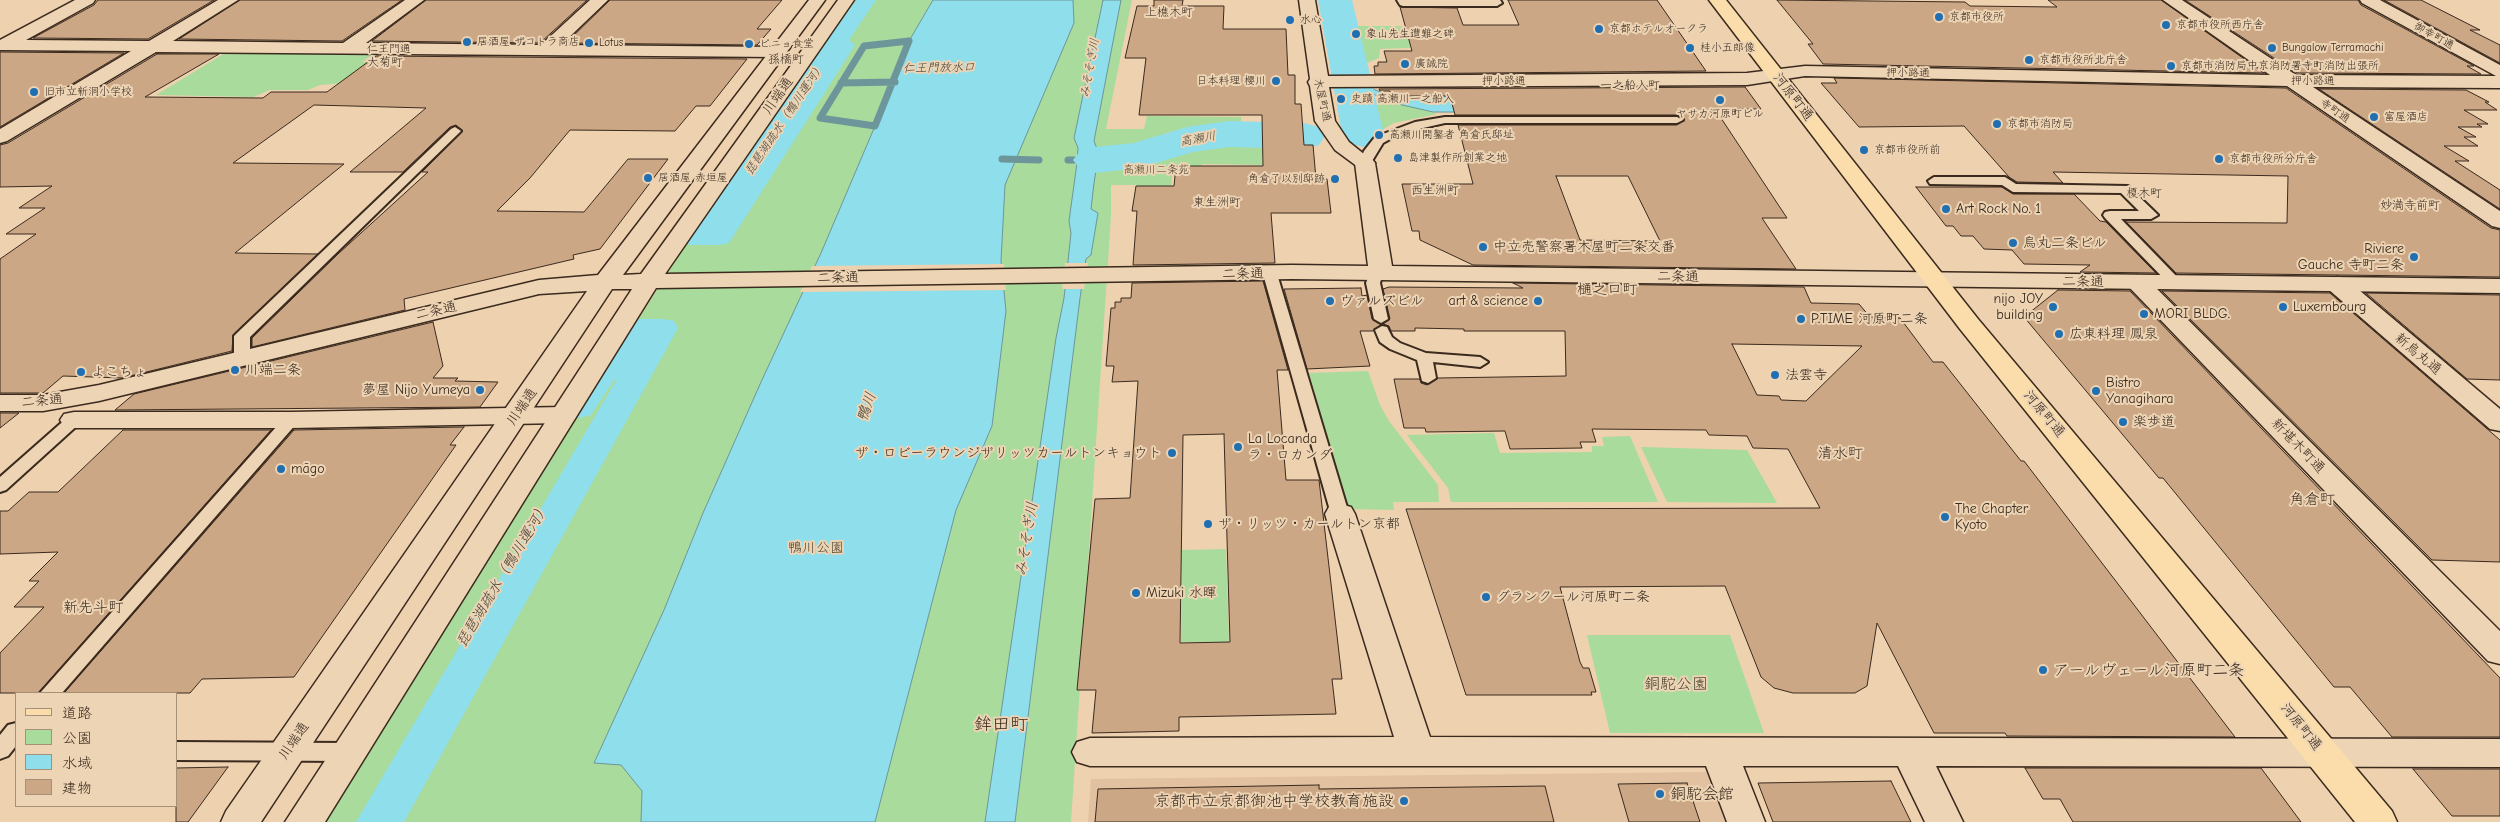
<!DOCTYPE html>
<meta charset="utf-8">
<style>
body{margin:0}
#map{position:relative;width:2500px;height:822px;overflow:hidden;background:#eed1af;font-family:"Comic Neue","Klee One",sans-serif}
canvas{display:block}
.legend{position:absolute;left:15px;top:692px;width:162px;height:115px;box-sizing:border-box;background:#ecd4b4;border:1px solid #a59078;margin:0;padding:6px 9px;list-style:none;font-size:15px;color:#3b2a1e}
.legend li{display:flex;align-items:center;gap:10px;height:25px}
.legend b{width:25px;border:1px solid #a59078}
</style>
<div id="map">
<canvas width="2500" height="822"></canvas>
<ul class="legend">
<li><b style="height:6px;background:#faddab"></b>道路</li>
<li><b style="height:14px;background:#a9db9d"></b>公園</li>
<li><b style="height:14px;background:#8fdeec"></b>水域</li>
<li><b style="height:14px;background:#cba785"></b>建物</li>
</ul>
</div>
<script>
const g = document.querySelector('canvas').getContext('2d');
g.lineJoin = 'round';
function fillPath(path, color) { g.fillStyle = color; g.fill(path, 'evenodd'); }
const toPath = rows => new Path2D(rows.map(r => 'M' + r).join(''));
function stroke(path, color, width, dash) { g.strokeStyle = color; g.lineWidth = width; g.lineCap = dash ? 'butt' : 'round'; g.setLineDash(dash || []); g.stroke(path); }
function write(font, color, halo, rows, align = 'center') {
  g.font = font + ' "Comic Neue","Klee One",sans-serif'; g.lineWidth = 4; g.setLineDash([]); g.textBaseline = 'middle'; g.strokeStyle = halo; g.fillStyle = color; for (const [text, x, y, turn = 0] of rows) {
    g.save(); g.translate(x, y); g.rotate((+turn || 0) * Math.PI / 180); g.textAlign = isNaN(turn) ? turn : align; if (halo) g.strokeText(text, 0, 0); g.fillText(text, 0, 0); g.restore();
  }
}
fillPath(toPath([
 [1708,772,1726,822,1088,822,1091,779]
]), '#e1c19f');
fillPath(toPath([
 [857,0,1132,0,1106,129,1144,129,1147,116,1241,117,1241,129,1264,129,1266,134,1232,133,1224,128,1193,128,1166,133,1154,141,1151,148,1136,153,1110,156,1112,149,1107,147,1108,163,1111,161,1134,159,1155,152,1163,153,1182,149,1204,141,1228,136,1269,137,1277,157,1262,157,1263,165,1202,164,1201,168,1173,168,1171,188,1138,189,1138,185,1111,185,1111,216,1071,822,319,822,372,735,691,237],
 [1351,26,1398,26,1411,28,1429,47,1380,49,1379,58,1367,63,1357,62],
 [230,50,377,52,362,62,372,62,346,83,320,85,308,90,270,90,253,97,156,95],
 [1398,104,1414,107,1437,114,1394,123,1380,131,1374,105],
 [1368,371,1380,405,1389,421,1438,485,1439,502,1393,502,1394,510,1348,509,1309,373],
 [1494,433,1500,453,1592,452,1592,446,1604,446,1602,437,1630,436,1658,502,1451,502,1448,488,1407,435],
 [1641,447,1747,450,1777,503,1667,502],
 [1226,549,1229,642,1181,642,1182,550],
 [1587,635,1730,635,1764,733,1610,733]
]), '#a9db9d');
const water = toPath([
 [933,0,1073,0,1074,23,1005,185,1001,261,1006,311,992,426,956,510,875,822,641,822,642,791,621,765,594,763,664,610,703,513,761,382,821,253,875,126,891,82,909,41,933,0],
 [1103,0,1121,0,1094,141,1099,154,1104,156,1106,160,1105,163,1097,164,1094,183,1091,209,1098,213,1091,255,1086,259,1080,298,1015,822,985,822,1056,338,1064,298,1071,233,1069,221,1077,163,1078,148,1074,138,1103,0],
 [1367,87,1392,96,1624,97,1675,112,1433,112,1398,104,1368,92,1367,87],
 [1194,129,1222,130,1229,134,1180,148,1164,151,1155,149,1158,142,1169,134,1194,129]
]);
fillPath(water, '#8fdeec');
stroke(water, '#6d969a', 1);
fillPath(toPath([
 [1065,263,1088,263,1084,289,1062,289],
 [1004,264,1006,290,800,292,812,266]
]), '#eed1af');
stroke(toPath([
 [909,41,875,126,820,118,864,46,909,41],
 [849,46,803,118,798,118,844,47,849,46],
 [841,83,895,82],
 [1002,159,1039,160],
 [1068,160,1076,160]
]), '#6d969a', 7);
fillPath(toPath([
 [856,0,876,0,849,40,855,45,729,243,719,245,691,245,681,243,677,237,816,41,827,39,856,0],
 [637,319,663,319,674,321,678,328,404,822,356,822,617,379,614,380,591,415,579,418,567,415,562,408,592,365,599,363,626,321,637,319]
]), '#8fdeec');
fillPath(toPath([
 [1318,0,1352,0,1384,134,1378,143,1363,147,1348,143,1342,134,1318,0],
 [1229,121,1304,123,1319,127,1325,136,1319,145,1304,149,1229,147,1193,152,1139,168,1095,173,1080,169,1073,160,1080,151,1095,147,1134,143,1187,127,1229,121]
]), '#8fdeec');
const building = toPath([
 [98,0,214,0,148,39,33,38,94,5,98,0],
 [240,0,402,0,342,41,179,39,240,0],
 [426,0,587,0,540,43,372,41,426,0],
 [610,0,782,0,757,29,771,29,757,45,566,43,610,0],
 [1154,0,1183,0,1182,6,1224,6,1223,29,1286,29,1288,75,1295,75,1295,104,1301,104,1304,145,1313,145,1316,179,1327,179,1331,213,1271,213,1275,263,1133,265,1137,211,1132,211,1136,186,1174,186,1176,166,1263,166,1262,115,1139,115,1146,58,1125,58,1137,6,1154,6,1154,0],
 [1508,0,1657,0,1706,71,1375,74,1374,66,1378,66,1378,62,1387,62,1384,51,1412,51,1400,7,1457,8,1463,25,1519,25,1508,0],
 [1777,0,1965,2,1970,6,2057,7,2048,0,2161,0,2264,73,1823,64,1808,44,1813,44,1777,0],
 [2185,0,2358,0,2361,5,2474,66,2467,66,2481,74,2297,73,2185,0],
 [2384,0,2421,0,2480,30,2470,30,2500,45,2500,63,2384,0],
 [0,52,124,53,0,127,0,52],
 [157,54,219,54,145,97,263,98,271,92,327,92,376,56,747,59,710,106,696,106,675,131,570,130,530,178,497,211,584,212,628,159,668,159,600,249,573,255,574,259,404,299,405,310,252,347,252,338,338,254,428,172,422,172,463,131,456,125,450,127,403,172,350,172,426,108,314,105,233,163,344,164,235,253,318,254,233,335,232,351,122,378,63,376,43,393,0,393,0,259,36,234,6,234,45,208,19,208,52,186,0,187,0,145,8,143,157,54],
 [1834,78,2286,88,2491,228,2500,230,2500,277,2176,273,2126,222,2287,223,2288,176,2053,172,2063,183,2017,182,2009,177,1964,126,1859,127,1821,83,1837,83,1834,78],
 [1745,87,1761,109,1715,109,1787,218,1762,218,1796,269,1473,265,1420,240,1419,231,1412,231,1402,184,1473,184,1458,125,1677,125,1685,119,1677,115,1455,115,1450,96,1391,96,1390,91,1380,91,1379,89,1745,87],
 [1556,176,1628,176,1660,241,1580,240,1556,176],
 [2319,89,2466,90,2489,102,2485,102,2497,110,2464,110,2488,124,2477,124,2482,127,2458,127,2476,137,2464,137,2478,146,2444,146,2469,161,2455,161,2500,190,2500,209,2319,89],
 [1916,187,2002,187,2013,194,2074,194,2100,221,2106,222,2156,273,2080,272,2090,265,2024,264,2012,250,1984,249,1973,236,1961,236,1953,226,1946,226,1916,187],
 [1263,281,1288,370,1277,370,1286,480,1319,480,1342,679,1332,679,1336,714,1179,717,1179,731,1092,733,1096,690,1077,690,1095,499,1130,498,1138,381,1112,382,1114,366,1106,366,1111,308,1115,308,1115,302,1121,302,1121,298,1131,298,1132,283,1263,281],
 [1224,434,1230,642,1180,643,1183,435,1224,434],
 [1513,283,1804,287,1811,303,1859,304,1870,317,1900,318,1933,362,1943,362,2021,461,2024,461,2235,737,2007,736,2005,733,1934,733,1877,623,1867,686,1855,693,1793,693,1774,688,1761,677,1725,586,1560,587,1580,662,1583,668,1589,668,1596,692,1591,692,1592,695,1466,695,1406,509,1820,508,1788,449,1753,448,1747,436,1709,435,1706,430,1592,429,1596,442,1580,442,1582,448,1510,449,1505,431,1426,432,1425,428,1404,428,1394,379,1420,379,1421,383,1427,385,1438,378,1566,376,1565,331,1464,331,1464,329,1415,328,1415,331,1391,331,1389,326,1383,324,1390,319,1383,289,1389,287,1523,288,1513,283],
 [1732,344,1862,346,1806,401,1781,400,1779,396,1757,395,1732,344],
 [1361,288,1362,296,1367,295,1372,319,1381,325,1373,331,1360,331,1370,366,1307,369,1284,289,1361,288],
 [2058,290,2130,291,2500,678,2500,737,2392,737,2350,687,2334,687,2163,478,2159,478,2024,317,2058,290],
 [2162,291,2330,293,2500,440,2500,562,2432,560,2162,291],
 [2366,293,2500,295,2500,380,2467,379,2366,293],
 [433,322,443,366,433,378,458,378,455,381,498,382,480,407,115,410,134,394,433,322],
 [0,413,19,413,0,428,0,413],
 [464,427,450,445,456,445,294,677,202,679,190,693,64,693,294,430,464,427],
 [123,430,271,430,38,693,0,693,0,653,44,607,14,607,39,581,29,581,58,552,0,554,0,511,8,511,29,492,58,492,123,430],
 [228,767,188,822,176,822,176,768,228,767],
 [2025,768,2261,768,2301,822,2073,822,2060,799,2043,799,2025,768],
 [2413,769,2500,769,2500,816,2452,816,2413,769],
 [1891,781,1911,822,1773,822,1758,783,1891,781],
 [1687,783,1700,822,1629,822,1618,784,1687,783],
 [1319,785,1319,789,1545,786,1554,822,1095,822,1098,789,1319,785]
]);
fillPath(building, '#cba785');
stroke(building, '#3b2a1e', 1);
const lane = toPath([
 [1397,0,1500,0,1502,3,1497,6,1403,6,1400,5,1397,0],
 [1445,117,1677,117,1683,120,1677,123,1445,123,1401,133,1383,143,1369,166,1365,167,1359,163,1364,151,1375,137,1415,122,1445,117],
 [455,127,461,131,459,133,250,337,250,359,247,362,237,362,234,359,234,336,237,333,451,129,455,127],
 [1934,177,2005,177,2016,184,2128,186,2158,215,2151,219,2121,219,2183,283,2181,286,2171,286,2105,218,2103,215,2105,212,2110,211,2139,211,2121,193,2013,192,2002,185,1930,184,1928,181,1934,177],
 [1376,269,1383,273,1380,283,1388,319,1381,323,1374,319,1366,283,1371,270,1376,269],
 [1270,270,1277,274,1349,514,1346,518,1340,520,1334,518,1331,514,1263,274,1270,270],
 [1382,326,1387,327,1392,337,1400,343,1426,353,1480,357,1488,362,1480,367,1433,362,1436,378,1428,383,1422,381,1417,360,1390,349,1380,342,1375,330,1382,326],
 [74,415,80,417,82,420,80,423,6,490,0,492,0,477,68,417,74,415],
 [291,415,297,417,299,420,297,423,62,693,40,693,285,417,291,415],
 [16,723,16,746,8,756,0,759,0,735,8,725,16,723],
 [176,742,348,743,356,746,359,752,356,758,348,761,176,760,176,742]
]);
const street = toPath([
 [75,0,95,0,93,3,26,40,149,41,218,0,238,0,173,41,343,43,405,0,424,0,366,43,541,45,590,0,608,0,561,45,778,47,784,48,787,52,784,56,778,57,156,52,7,141,0,143,0,129,131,51,0,50,0,40,75,0],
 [1299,0,1315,0,1328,76,1747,73,1805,66,2270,75,2163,0,2182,0,2296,75,2496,76,2362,3,2360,0,2380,0,2500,65,2500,88,2313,87,2500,211,2500,228,2492,226,2287,86,1805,76,1747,85,1329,87,1335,121,1349,142,1375,163,1372,167,1365,169,1358,167,1335,150,1315,121,1310,86,1308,82,1310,79,1299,0],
 [2137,275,2145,277,2500,631,2500,664,2488,661,2129,287,2125,282,2129,277,2137,275],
 [2337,277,2346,279,2500,409,2500,431,2490,429,2328,289,2325,284,2328,279,2337,277],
 [563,407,573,409,577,415,573,421,563,423,291,428,74,428,64,426,60,420,64,414,74,412,291,412,563,407],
 [1340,504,1351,507,1355,514,1430,737,2500,739,2500,767,1936,766,1963,822,1925,822,1898,766,1743,766,1765,822,1727,822,1706,766,1090,766,1077,762,1072,752,1077,742,1090,738,1394,737,1325,514,1329,507,1340,504]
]);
const secondary = toPath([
 [809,0,825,0,623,275,641,274,838,0,854,0,665,274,1292,265,1368,266,1355,163,1358,159,1365,157,1372,159,1375,163,1392,266,2500,279,2500,293,1292,279,656,288,325,822,285,822,632,289,612,289,261,822,221,822,226,811,587,291,539,294,99,401,43,411,0,411,0,395,43,395,99,385,539,280,598,275,809,0]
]);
const primary = toPath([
 [1709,0,1726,0,1978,319,2392,811,2397,822,2355,822,1960,329,1709,0]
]);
stroke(lane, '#3b2a1e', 4);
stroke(street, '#3b2a1e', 3);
stroke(secondary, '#3b2a1e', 3);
stroke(primary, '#3b2a1e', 3);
fillPath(lane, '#ecd4b4');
fillPath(street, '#ecd4b4');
fillPath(secondary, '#ecd4b4');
fillPath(primary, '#faddab');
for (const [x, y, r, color] of [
 [1939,17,5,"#1f6fb2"],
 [1290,20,5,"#1f6fb2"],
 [2166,25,5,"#1f6fb2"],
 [1599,29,5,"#1f6fb2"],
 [1356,34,5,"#1f6fb2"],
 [467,42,5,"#1f6fb2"],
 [589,43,5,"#1f6fb2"],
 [749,44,5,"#1f6fb2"],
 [1690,48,5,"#1f6fb2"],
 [2272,48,5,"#1f6fb2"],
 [2029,60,5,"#1f6fb2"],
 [1405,64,5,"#1f6fb2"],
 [2171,66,5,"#1f6fb2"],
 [1276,81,5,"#1f6fb2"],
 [34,92,5,"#1f6fb2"],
 [1341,99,5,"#1f6fb2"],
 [1720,100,5,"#1f6fb2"],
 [2374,117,5,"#1f6fb2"],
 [1997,124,5,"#1f6fb2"],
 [1379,135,5,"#1f6fb2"],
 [1864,150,5,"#1f6fb2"],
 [1398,158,5,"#1f6fb2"],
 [2219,159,5,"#1f6fb2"],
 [648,178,5,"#1f6fb2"],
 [1335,179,5,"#1f6fb2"],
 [1946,209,5,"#1f6fb2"],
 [2013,243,5,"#1f6fb2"],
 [1483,247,5,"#1f6fb2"],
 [2414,257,5,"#1f6fb2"],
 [1330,301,5,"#1f6fb2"],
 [1538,301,5,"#1f6fb2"],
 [2053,307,5,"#1f6fb2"],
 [2283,307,5,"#1f6fb2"],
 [2144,314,5,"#1f6fb2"],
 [1801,319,5,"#1f6fb2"],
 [2059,334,5,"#1f6fb2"],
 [235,370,5,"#1f6fb2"],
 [81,372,5,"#1f6fb2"],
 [1775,375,5,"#1f6fb2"],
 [480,390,5,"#1f6fb2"],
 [2096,391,5,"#1f6fb2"],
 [2123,422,5,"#1f6fb2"],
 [1238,447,5,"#1f6fb2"],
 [1172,453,5,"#1f6fb2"],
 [281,469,5,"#1f6fb2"],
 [1945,517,5,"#1f6fb2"],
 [1208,524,5,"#1f6fb2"],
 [1136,593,5,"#1f6fb2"],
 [1486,597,5,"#1f6fb2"],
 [2043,670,5,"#1f6fb2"],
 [1660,794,5,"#1f6fb2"],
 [1404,801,5,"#1f6fb2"]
]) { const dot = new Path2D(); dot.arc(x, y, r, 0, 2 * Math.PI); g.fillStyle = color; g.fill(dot); stroke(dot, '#ecd4b4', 2); }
write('11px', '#3b2a1e', '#ecd4b4', [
 ["京都市役所",1949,17],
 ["水心",1300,20],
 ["京都市役所西庁舎",2176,25],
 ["京都ホテルオークラ",1609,29],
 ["象山先生遭難之碑",1366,34],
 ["居酒屋 ザコトラ商店",477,42],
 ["Lotus",599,43],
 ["ピニョ食堂",759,44],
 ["桂小五郎像",1700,48],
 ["Bungalow Terramachi",2282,48],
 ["京都市役所北庁舎",2039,60],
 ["廣誠院",1415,64],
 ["京都市消防局中京消防署寺町消防出張所",2181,66],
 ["日本料理 櫻川",1266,81,"right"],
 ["旧市立新洞小学校",44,92],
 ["史蹟 高瀬川一之船入",1351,99],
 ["ヤサカ河原町ビル",1720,114,"center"],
 ["富屋酒店",2384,117],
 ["京都市消防局",2007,124],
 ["高瀬川開鑿者 角倉氏邸址",1389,135],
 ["京都市役所前",1874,150],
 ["島津製作所創業之地",1408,158],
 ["京都市役所分庁舎",2229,159],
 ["居酒屋 赤垣屋",658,178],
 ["角倉了以別邸跡",1325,179,"right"]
], 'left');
write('11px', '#3b2a1e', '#ecd4b4', [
 ["御幸町通",2434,36,29],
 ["仁王門通",389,49],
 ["押小路通",1908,73,1],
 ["押小路通",1504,81],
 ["押小路通",2313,81],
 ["木屋町通",1322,100,77],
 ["寺町通",2335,111,34]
]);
write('11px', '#4c4531', '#ecd4b4', [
 ["高瀬川二条苑",1156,170]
]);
write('12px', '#3b2a1e', '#ecd4b4', [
 ["上樵木町",1169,13],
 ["孫橋町",786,60],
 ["大菊町",385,63],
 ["一之船入町",1630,86],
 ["西生洲町",1435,191],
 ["榎木町",2144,194],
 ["東生洲町",1217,203],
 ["妙満寺前町",2410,206]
]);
write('italic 12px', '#48453d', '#ecd4b4', [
 ["仁王門放水口",939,68,-1],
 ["みそそぎ川",1090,68,-80],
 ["琵琶湖疏水（鴨川運河）",785,119,-56],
 ["高瀬川",1198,139,-10]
]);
write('14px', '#3b2a1e', '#ecd4b4', [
 ["川端通",778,96,-55],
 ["河原町通",1793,97,52],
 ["二条通",1243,274,-1],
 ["二条通",1678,277,1],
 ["二条通",838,278,-1],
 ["二条通",2083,282,1],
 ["二条通",436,311,-13],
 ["新烏丸通",2418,354,40],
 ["二条通",42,401,-5],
 ["川端通",522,407,-56],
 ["河原町通",2044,414,50],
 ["新堪木町通",2298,446,46],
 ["河原町通",2301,727,51],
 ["川端通",294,741,-56]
]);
write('14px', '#3b2a1e', '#ecd4b4', [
 ["Art Rock No. 1",1956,209],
 ["烏丸二条ビル",2023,243],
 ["中立売警察署木屋町二条交番",1493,247],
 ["Riviere",2404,249,"right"],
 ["Gauche 寺町二条",2404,265,"right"],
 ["nijo JOY",2043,299,"right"],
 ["building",2043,315,"right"],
 ["ヴァルズビル",1340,301],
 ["art & science",1528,301,"right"],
 ["Luxembourg",2293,307],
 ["MORI BLDG.",2154,314],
 ["P.TIME 河原町二条",1811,319],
 ["広東料理 鳳泉",2069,334],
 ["川端二条",245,370],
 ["よこちょ",91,372],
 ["法雲寺",1785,375],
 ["Bistro",2106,383],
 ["Yanagihara",2106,399],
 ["夢屋 Nijo Yumeya",470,390,"right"],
 ["楽歩道",2133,422],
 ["La Locanda",1248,439],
 ["ラ・ロカンダ",1248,455],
 ["ザ・ロビーラウンジザリッツカールトンキョウト",1162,453,"right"],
 ["māgo",291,469],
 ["The Chapter",1955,509],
 ["Kyoto",1955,525],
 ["ザ・リッツ・カールトン京都",1218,524],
 ["Mizuki 水暉",1146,593],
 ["グランクール河原町二条",1496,597]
], 'left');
write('14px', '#4c4531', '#ecd4b4', [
 ["鴨川公園",816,548]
]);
write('15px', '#3b2a1e', '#ecd4b4', [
 ["樋之口町",1607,290],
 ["清水町",1840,454],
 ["角倉町",2312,500],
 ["新先斗町",93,608]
]);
write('italic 15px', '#48453d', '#ecd4b4', [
 ["鴨川",867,407,-71],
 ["みそそぎ川",1027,539,-81],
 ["琵琶湖疏水（鴨川運河）",503,575,-59]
]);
write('16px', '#3b2a1e', '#ecd4b4', [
 ["アールヴェール河原町二条",2053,670],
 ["銅駝会館",1670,794],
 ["京都市立京都御池中学校教育施設",1394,801,"right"]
], 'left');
write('16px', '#4c4531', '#ecd4b4', [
 ["銅駝公園",1676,684]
]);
write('18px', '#3b2a1e', '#ecd4b4', [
 ["鉾田町",1001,725]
]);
</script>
